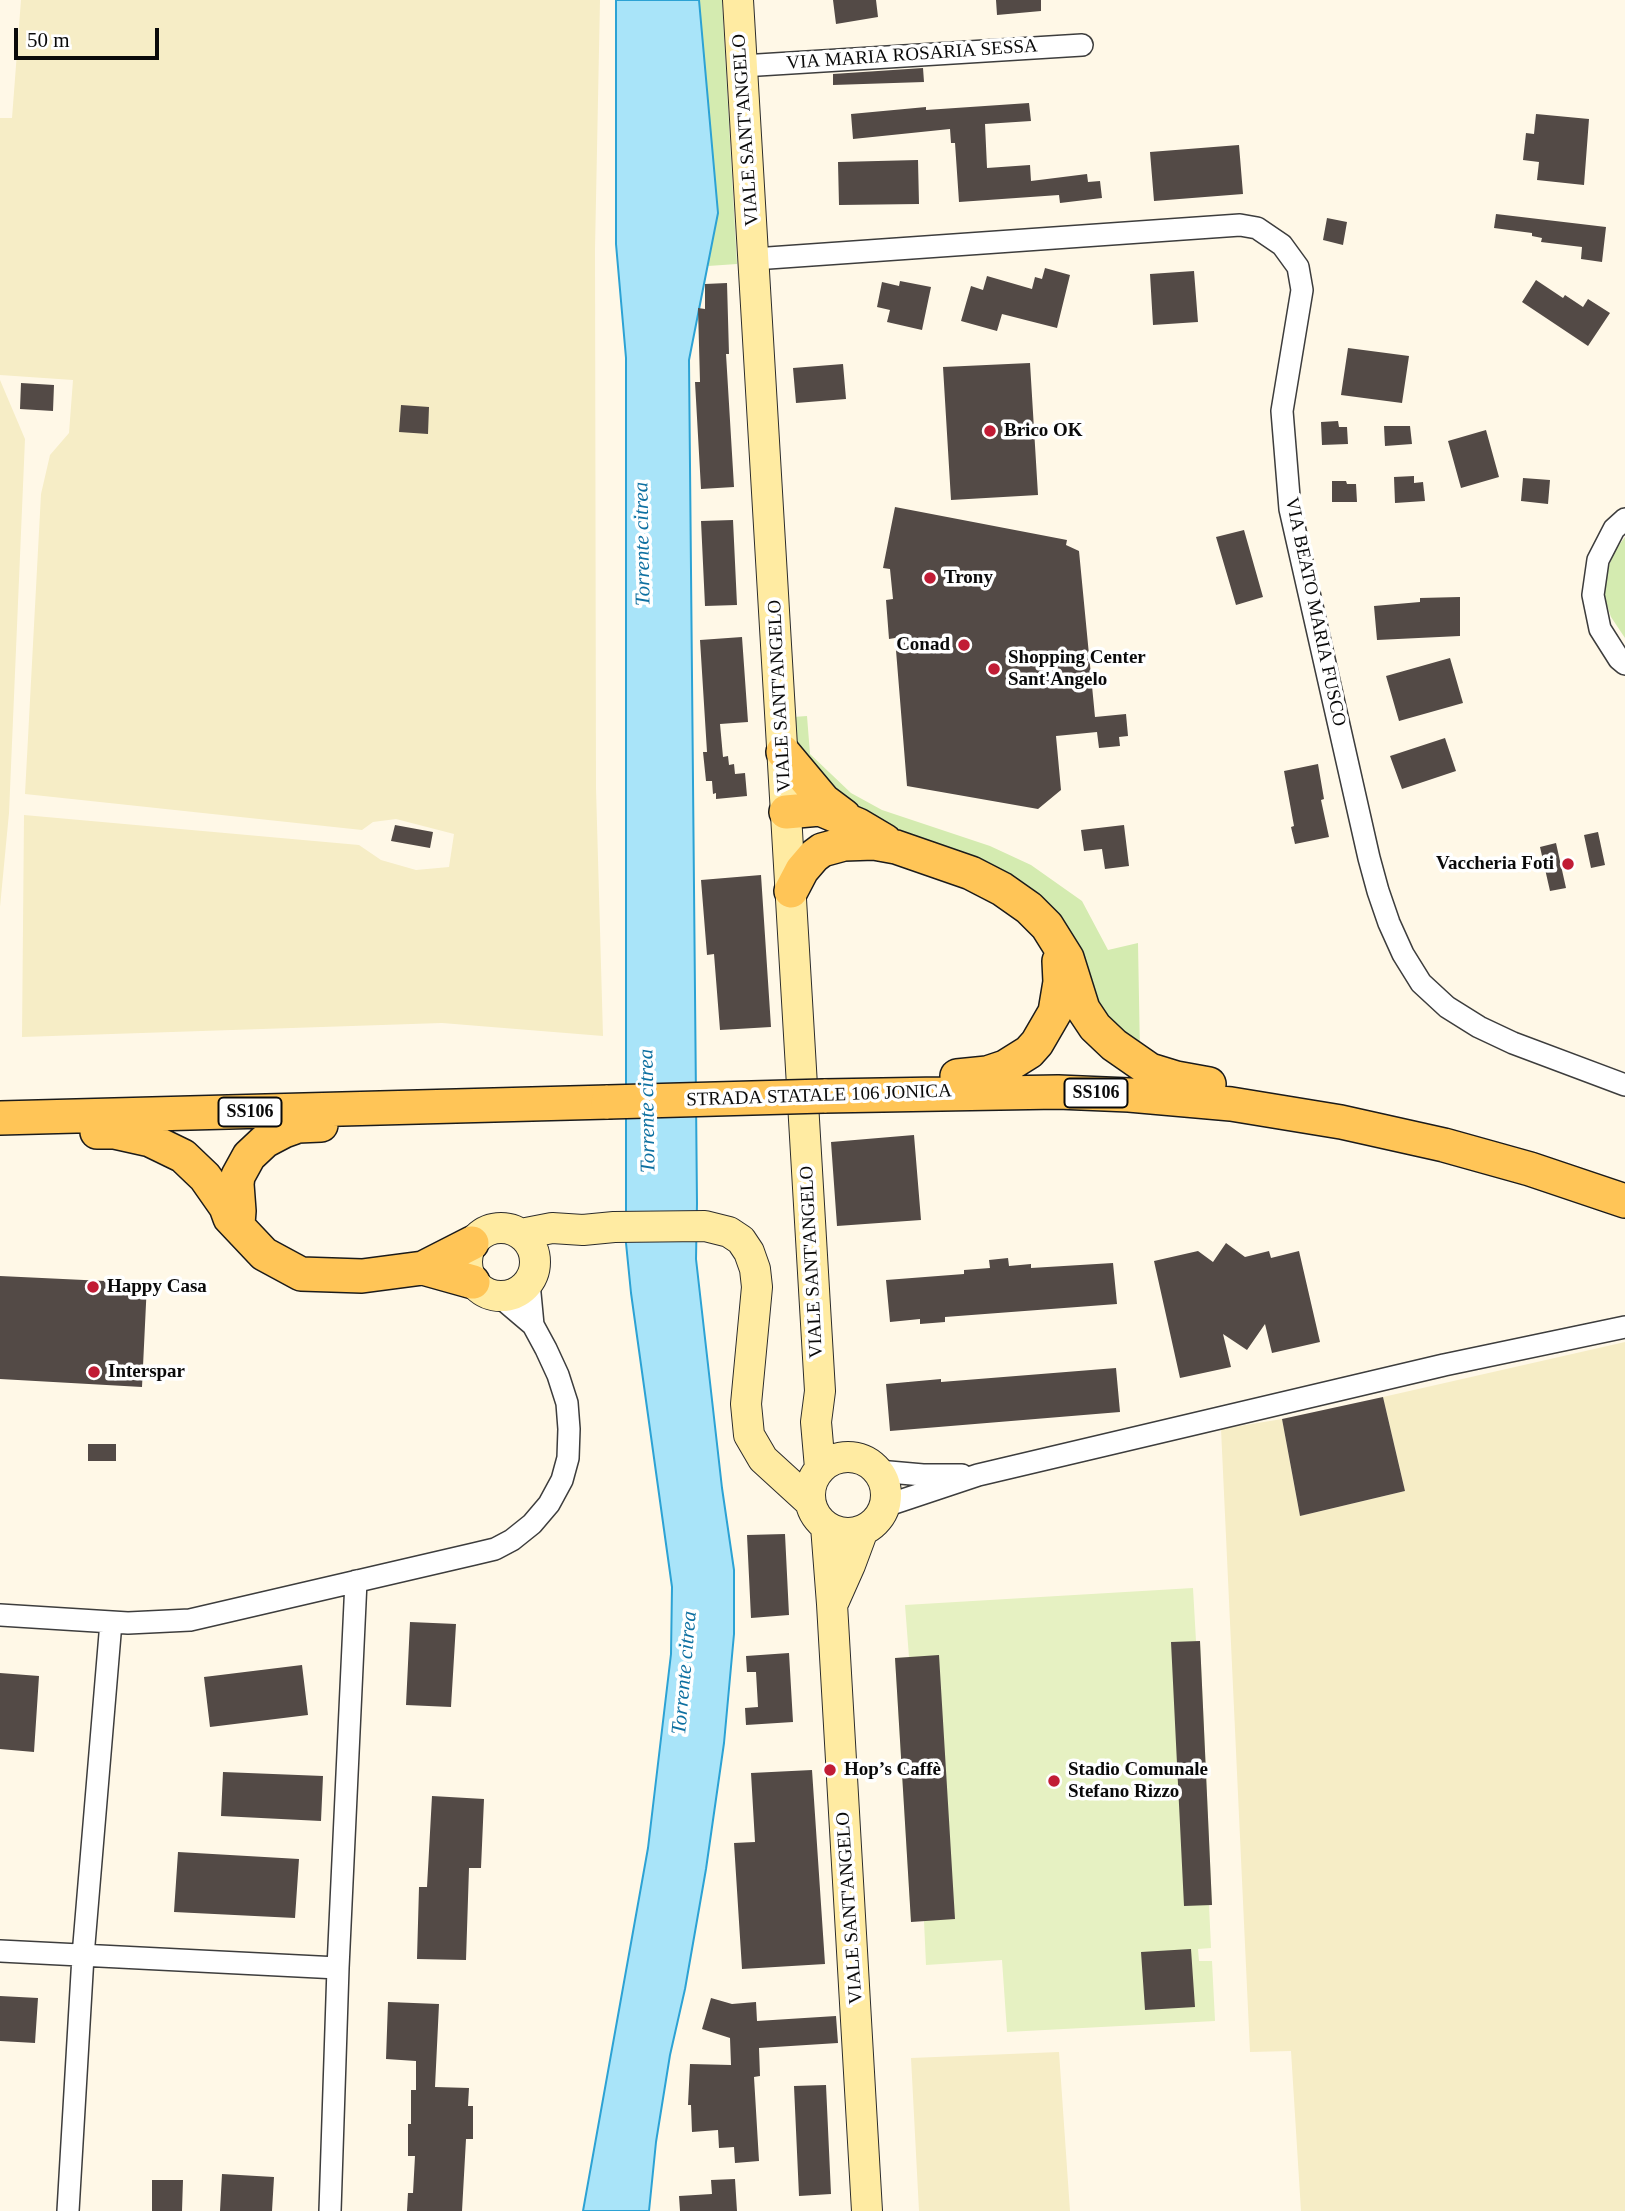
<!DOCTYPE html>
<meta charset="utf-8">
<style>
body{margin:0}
#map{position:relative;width:1625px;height:2211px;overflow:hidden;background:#fff8e7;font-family:Georgia,serif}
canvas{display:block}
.scale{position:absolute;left:14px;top:28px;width:145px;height:32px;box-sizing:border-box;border:4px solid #0a0a0a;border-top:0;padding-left:9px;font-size:21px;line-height:24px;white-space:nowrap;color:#0a0a0a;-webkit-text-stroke:5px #fff;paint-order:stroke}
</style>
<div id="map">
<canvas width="1625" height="2211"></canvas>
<div class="scale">50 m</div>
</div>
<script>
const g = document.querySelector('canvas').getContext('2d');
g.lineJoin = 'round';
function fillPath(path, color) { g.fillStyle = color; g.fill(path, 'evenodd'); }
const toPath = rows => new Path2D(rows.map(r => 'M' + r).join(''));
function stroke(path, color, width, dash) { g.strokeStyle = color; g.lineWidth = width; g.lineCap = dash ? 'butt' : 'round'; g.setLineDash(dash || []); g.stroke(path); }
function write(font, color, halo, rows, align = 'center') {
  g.font = font + ' Georgia,serif'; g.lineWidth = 7; g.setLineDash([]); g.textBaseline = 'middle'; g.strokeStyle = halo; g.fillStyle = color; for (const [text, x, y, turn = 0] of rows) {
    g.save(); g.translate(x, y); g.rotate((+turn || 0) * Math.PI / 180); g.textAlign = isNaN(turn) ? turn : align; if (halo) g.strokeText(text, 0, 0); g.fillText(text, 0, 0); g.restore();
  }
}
fillPath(toPath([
 [21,0,600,0,595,249,596,788,603,1036,442,1023,22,1037,24,815,359,845,381,860,416,870,449,867,454,834,396,819,373,822,362,830,25,794,41,494,50,455,69,433,73,380,0,375,0,118,12,118],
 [0,380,25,439,9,813,0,907],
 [1625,1342,1625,2211,1301,2211,1291,2051,1250,2052,1221,1429,1282,1419,1300,1516,1405,1491,1383,1397],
 [1059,2052,1070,2211,919,2211,911,2058]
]), '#f6edc6');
fillPath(toPath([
 [699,0,722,0,737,264,708,266,718,213],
 [1625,537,1625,638,1611,617,1605,599,1605,577,1614,552],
 [807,716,810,754,851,793,882,810,990,846,1031,865,1082,901,1108,950,1138,943,1140,1054,1111,1034,1070,945,871,825,797,754,793,717]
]), '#d4ebb0');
fillPath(toPath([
 [1193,1588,1196,1641,1200,1641,1212,1905,1209,1905,1211,1948,1198,1949,1199,1961,1212,1961,1215,2021,1007,2032,1002,1960,926,1965,924,1921,911,1921,895,1658,909,1657,905,1605]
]), '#e6f1c2');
const water = toPath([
 [616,0,699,0,718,213,689,360,697,1203,696,1259,722,1488,734,1570,734,1634,724,1743,706,1869,685,1989,670,2055,656,2142,649,2211,583,2211,648,1848,671,1654,672,1587,631,1293,626,1243,626,358,616,244,616,0]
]);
fillPath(water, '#a9e4f9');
stroke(water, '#2ca2d4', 2);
fillPath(toPath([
 [833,0,876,0,878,17,836,24],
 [996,0,1041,0,1041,11,997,15],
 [923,68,924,82,833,85,833,74],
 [1029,103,1031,121,985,124,987,168,1030,165,1031,181,1087,174,1088,182,1100,181,1102,198,1060,203,1059,195,959,202,955,143,951,143,950,129,853,139,851,114,926,107,926,110],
 [1536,114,1589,119,1584,185,1537,180,1539,162,1523,160,1526,133,1534,134],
 [1239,145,1243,194,1154,201,1150,152],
 [918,160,919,204,839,205,838,162],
 [1496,214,1606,227,1602,262,1581,259,1582,247,1541,242,1542,238,1532,236,1532,233,1494,228],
 [1327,218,1347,222,1343,245,1323,240],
 [1045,268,1070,275,1057,328,1002,314,997,331,961,321,971,286,983,290,987,276,1032,289,1035,277,1042,279],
 [1194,271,1198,322,1153,325,1150,274],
 [1536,280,1563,298,1565,295,1583,307,1588,299,1610,313,1588,346,1522,302],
 [900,281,931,287,922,330,887,322,890,310,877,307,882,282,899,286],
 [727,283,729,354,726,354,734,487,701,489,695,382,700,382,698,308,705,309,705,284],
 [1348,348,1409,356,1402,403,1341,395],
 [1030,363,1038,495,951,500,943,367],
 [843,364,846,399,796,403,793,368],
 [21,383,54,385,53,411,20,409],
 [401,405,429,407,428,434,399,432],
 [1338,421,1339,427,1347,427,1348,444,1322,445,1321,422],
 [1384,426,1410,426,1412,444,1385,446],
 [1486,430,1499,477,1461,488,1448,441],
 [1414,476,1414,483,1423,482,1425,501,1395,503,1394,477],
 [1523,478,1550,480,1548,504,1521,501],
 [1332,481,1346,481,1347,484,1356,484,1357,502,1332,502],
 [895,507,1067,540,1066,545,1079,551,1095,717,1126,714,1128,736,1119,737,1120,746,1099,748,1097,732,1056,736,1061,790,1038,809,907,786,895,638,889,639,886,600,893,599,890,569,883,568],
 [733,520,737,605,705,606,701,521],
 [1244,530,1263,597,1236,605,1216,537],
 [1460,597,1460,636,1377,640,1374,606,1420,602,1420,598],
 [742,637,748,722,720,724,723,757,728,756,729,765,734,764,735,774,745,773,747,796,716,799,716,793,713,794,712,781,706,781,703,752,707,752,700,640],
 [1450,658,1463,703,1399,721,1386,676],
 [1445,738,1456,771,1402,789,1390,756],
 [1318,764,1324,799,1321,800,1329,837,1295,844,1291,827,1294,826,1284,771],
 [395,825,433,832,430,848,391,841],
 [1124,825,1129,866,1105,869,1102,849,1084,851,1081,830],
 [1598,832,1605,865,1591,868,1584,835],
 [1556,843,1566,888,1550,891,1540,847],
 [761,875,771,1027,720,1030,714,954,707,955,701,880],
 [914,1135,921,1220,837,1226,831,1142],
 [1226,1243,1245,1257,1269,1251,1271,1258,1299,1251,1320,1342,1272,1353,1265,1324,1247,1350,1223,1334,1231,1367,1180,1378,1154,1261,1198,1251,1213,1262],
 [1008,1258,1009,1266,1031,1264,1031,1268,1113,1263,1117,1304,945,1317,945,1322,920,1324,920,1319,890,1322,886,1280,964,1274,964,1270,990,1268,989,1260],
 [0,1276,147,1283,142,1387,0,1379],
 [1116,1368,1120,1412,890,1431,886,1384,941,1379,941,1382],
 [1383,1397,1405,1491,1300,1516,1282,1419],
 [88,1444,116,1444,116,1461,88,1461],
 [785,1534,789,1615,751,1618,747,1535],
 [410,1622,456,1624,451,1707,406,1705],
 [1200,1641,1212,1905,1184,1906,1171,1642],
 [789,1653,793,1722,746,1725,745,1708,758,1707,756,1672,747,1672,746,1656],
 [939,1655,955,1919,911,1922,895,1658],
 [302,1665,308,1715,210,1727,204,1677],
 [0,1673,39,1676,34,1752,0,1749],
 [812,1770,825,1964,742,1969,734,1843,755,1842,751,1773],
 [223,1772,323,1776,321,1821,221,1816],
 [432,1796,484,1799,481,1868,469,1868,466,1960,417,1959,419,1887,427,1887],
 [178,1852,299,1859,295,1918,174,1912],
 [1191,1949,1195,2007,1145,2010,1141,1952],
 [0,1996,38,1998,35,2043,0,2041],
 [711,1998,732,2004,756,2002,757,2021,836,2016,838,2043,759,2048,760,2076,754,2077,759,2161,735,2163,734,2147,719,2148,718,2130,692,2132,691,2105,688,2105,690,2064,731,2065,730,2038,702,2029],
 [388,2002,439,2004,435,2087,469,2088,468,2106,473,2106,473,2139,466,2139,462,2211,407,2211,408,2193,413,2193,415,2156,408,2156,408,2124,411,2124,411,2090,416,2090,416,2061,386,2059],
 [826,2085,831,2194,799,2196,794,2086],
 [222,2174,274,2177,272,2211,220,2211],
 [735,2179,737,2211,680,2211,679,2196,712,2194,711,2180],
 [152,2180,183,2180,182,2211,152,2211]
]), '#534a46');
const minor = toPath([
 [742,66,1082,45],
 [754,259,1240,225,1257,228,1282,245,1298,267,1302,290,1282,411,1290,509,1369,858,1378,891,1389,923,1403,954,1421,983,1447,1007,1479,1027,1513,1043,1625,1085],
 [1625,519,1614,529,1598,560,1593,595,1600,629,1619,659,1625,664],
 [529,1283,533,1325],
 [878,1471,923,1475,962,1475],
 [885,1506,978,1475,1444,1365,1625,1327],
 [0,1615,128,1623,190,1620,474,1554,495,1549,512,1540,532,1524,549,1504,562,1480,568,1458,569,1429,567,1403,558,1375,546,1349,533,1325,500,1297],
 [0,1951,338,1968],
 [68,2211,83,1956,111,1622],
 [330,2211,338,1968,356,1581]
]);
const secondary = toPath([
 [738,0,820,1391,816,1422,820,1468],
 '467 1262a34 34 0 1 1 68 0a34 34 0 1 1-68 0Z',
 [521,1234,552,1228,583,1230,614,1227,705,1226,729,1232,741,1240,749,1252,755,1269,757,1287,746,1404,749,1435,763,1459,810,1502],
 '810 1495a38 38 0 1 1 76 0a38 38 0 1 1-76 0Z',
 [826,1526,832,1604,867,2211],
 [834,1601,850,1565,863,1530]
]);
const primary = toPath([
 [783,752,824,801,844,816],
 [786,812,820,809,858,825,885,841],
 [791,891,802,870,814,856,822,850,844,844,874,843,896,847,971,873,1002,889,1029,908,1047,926,1067,958,1083,1009,1095,1027,1114,1045,1150,1070,1176,1078,1209,1084],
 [957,1076,987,1073,1005,1067,1029,1052,1037,1043,1055,1012,1060,982,1059,961],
 [824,1096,1058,1092,1129,1095,1231,1104,1341,1122,1444,1145,1530,1169,1625,1201],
 [0,1118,608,1102],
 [97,1132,114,1132,150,1140,183,1156,205,1177,226,1207,230,1218,264,1254,301,1274,362,1276,423,1268,472,1243],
 [238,1224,239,1211,237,1184,238,1176,249,1156,265,1141,284,1131,298,1126,321,1125],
 [423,1268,473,1282]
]);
stroke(minor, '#3d3d3d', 24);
stroke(secondary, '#2c2c2c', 32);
stroke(primary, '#1b1b1b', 36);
stroke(minor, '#fff', 21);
stroke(secondary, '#ffeba2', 30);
stroke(primary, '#ffc557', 33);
const primaryBridge = toPath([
 [608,1102,824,1096]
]);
stroke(primaryBridge, '#1b1b1b', 36, []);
stroke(primaryBridge, '#ffc557', 33);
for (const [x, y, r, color] of [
 [990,431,7,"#c11c35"],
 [930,578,7,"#c11c35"],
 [964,645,7,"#c11c35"],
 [994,669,7,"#c11c35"],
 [1568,864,7,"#c11c35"],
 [93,1287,7,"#c11c35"],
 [94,1372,7,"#c11c35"],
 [830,1770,7,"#c11c35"],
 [1054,1781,7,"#c11c35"]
]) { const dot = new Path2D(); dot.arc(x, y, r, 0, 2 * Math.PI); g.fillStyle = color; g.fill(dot); stroke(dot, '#fff', 2.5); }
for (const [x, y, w] of [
 [1096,1093,63],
 [250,1112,63]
]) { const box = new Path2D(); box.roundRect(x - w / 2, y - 14.5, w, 29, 5); g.fillStyle = '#fff'; g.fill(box); stroke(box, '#0a0a0a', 2); }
write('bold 18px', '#0a0a0a', null, [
 ["SS106",1096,1093],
 ["SS106",250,1112]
]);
write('19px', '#0a0a0a', '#fff', [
 ["VIA MARIA ROSARIA SESSA",912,55,-4],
 ["VIALE SANT'ANGELO",746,130,-94],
 ["VIA BEATO MARIA FUSCO",1315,612,78],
 ["VIALE SANT'ANGELO",780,696,-93],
 ["STRADA STATALE 106 JONICA",819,1096,-2],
 ["VIALE SANT'ANGELO",812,1262,-93],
 ["VIALE SANT'ANGELO",850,1908,-94]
]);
write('bold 19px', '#0a0a0a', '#fff', [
 ["Brico OK",1004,431],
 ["Trony",944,578],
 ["Conad",950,645,"right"],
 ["Shopping Center",1008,658],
 ["Sant'Angelo",1008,680],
 ["Vaccheria Foti",1554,864,"right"],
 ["Happy Casa",107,1287],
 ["Interspar",108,1372],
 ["Hop’s Caffè",844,1770],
 ["Stadio Comunale",1068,1770],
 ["Stefano Rizzo",1068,1792]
], 'left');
write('italic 21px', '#0e70a1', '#fff', [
 ["Torrente citrea",643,544,-91],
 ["Torrente citrea",648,1111,-91],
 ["Torrente citrea",685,1673,-85]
]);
</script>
